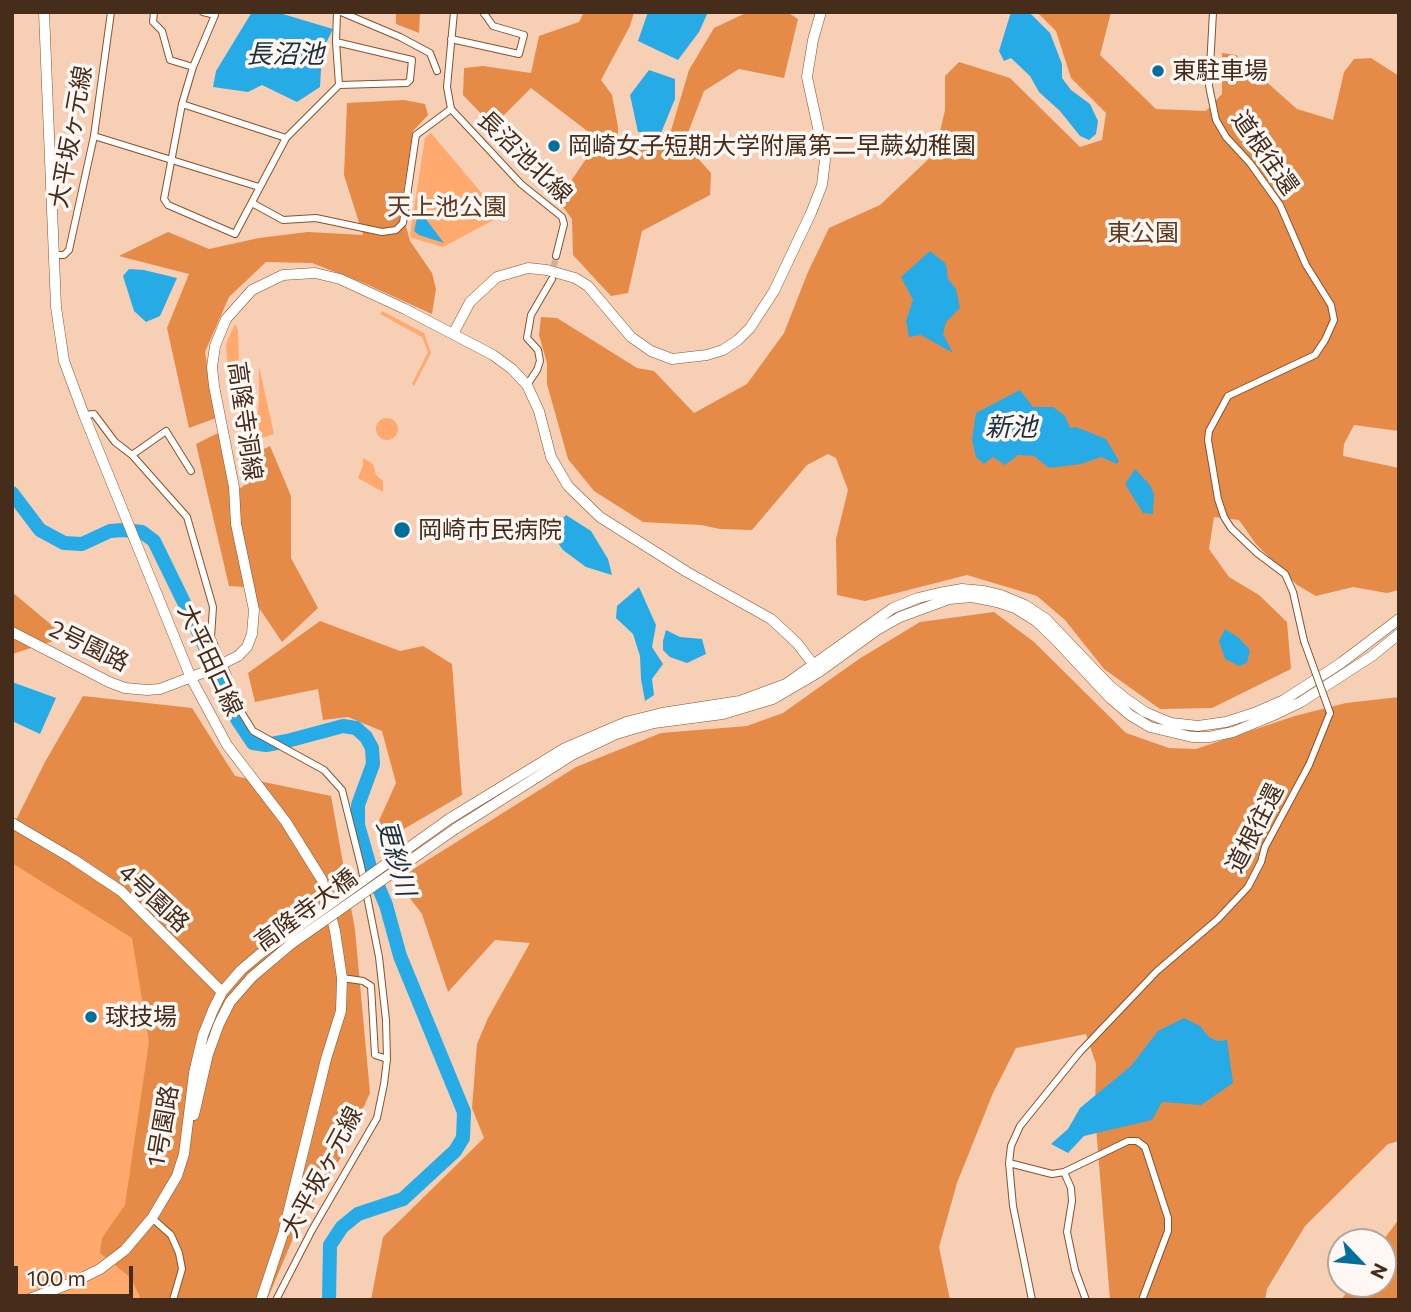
<!DOCTYPE html>
<meta charset="utf-8">
<style>
body{margin:0}
#map{position:relative;width:1411px;height:1312px;overflow:hidden;background:#f6cfb5;font-family:Commissioner,sans-serif}
canvas{display:block}
.frame{position:absolute;inset:0;border:14px solid #452c1b;pointer-events:none}
.north{position:absolute;left:1327px;top:1228px;width:70px;height:70px;box-sizing:border-box;background:#fef7f3;border:2px solid #b4a69d;border-radius:50%;rotate:116deg;font-size:19px;font-weight:700;line-height:28px;text-align:center;color:#452c1b}
.north::after{content:'';display:block;margin:auto;width:24px;height:32px;background:#006f9b;clip-path:polygon(50% 0,100% 100%,50% 72%,0 100%)}
.scale{position:absolute;left:14px;top:1266px;width:119px;height:32px;box-sizing:border-box;border:4px solid #452c1b;border-top:0;padding-left:9px;font-size:21px;line-height:24px;white-space:nowrap;color:#452c1b;-webkit-text-stroke:5px #fef7f3;paint-order:stroke}
</style>
<div id="map">
<canvas width="1411" height="1312"></canvas>
<div class="frame"></div>
<div class="north">N</div>
<div class="scale">100 m</div>
</div>
<script>
const g = document.querySelector('canvas').getContext('2d');
g.lineJoin = 'round';
function fillPath(path, color) { g.fillStyle = color; g.fill(path, 'evenodd'); }
const toPath = rows => new Path2D(rows.map(r => 'M' + r).join(''));
function stroke(path, color, width, dash) { g.strokeStyle = color; g.lineWidth = width; g.lineCap = dash ? 'butt' : 'round'; g.setLineDash(dash || []); g.stroke(path); }
function write(font, color, halo, rows, align = 'center') {
  g.font = font + ' Commissioner,"Noto Sans JP",sans-serif'; g.lineWidth = 7; g.setLineDash([]); g.textBaseline = 'middle'; g.strokeStyle = halo; g.fillStyle = color; for (const [text, x, y, turn = 0] of rows) {
    g.save(); g.translate(x, y); g.rotate((+turn || 0) * Math.PI / 180); g.textAlign = isNaN(turn) ? turn : align; if (halo) g.strokeText(text, 0, 0); g.fillText(text, 0, 0); g.restore();
  }
}
fillPath(toPath([
 [431,133,501,216,443,247,412,238,410,234,425,138],
 [382,311,424,333,431,353,414,386,412,384,428,352,422,337,380,314],
 [235,324,238,330,240,401,244,401,244,425,238,424,228,372,226,344],
 [259,366,274,434,255,440,259,401],
 '376 429a11 11 0 1 1 22 0a11 11 0 1 1-22 0Z',
 [363,458,373,464,376,475,383,481,383,492,358,478,363,465],
 [12,833,195,978,178,1300,12,1300]
]), '#ffa96e');
fillPath(toPath([
 [396,12,420,12,419,33,396,24],
 [584,12,634,12,630,26,601,80,612,95,618,127,618,146,634,152,670,134,689,70,714,28,748,12,787,12,798,19,784,78,739,69,704,91,684,143,711,173,710,195,642,231,628,293,611,296,573,255,572,219,558,200,599,140,531,88,493,126,463,95,464,68,483,66,531,73,539,36,579,22],
 [1037,12,1111,12,1100,55,1156,109,1206,111,1222,94,1222,53,1236,55,1297,109,1333,120,1344,72,1354,59,1371,58,1399,76,1399,431,1354,425,1344,444,1343,456,1399,468,1399,590,1387,593,1353,587,1316,596,1297,585,1256,544,1239,520,1214,517,1209,549,1229,577,1259,595,1287,622,1291,669,1212,708,1160,709,1104,669,1065,620,1037,596,967,575,865,601,837,595,836,539,848,490,836,458,828,454,807,465,752,530,720,529,701,525,643,522,594,491,568,459,547,384,547,363,539,335,541,317,557,318,637,368,654,371,694,413,747,384,784,333,808,272,829,228,880,205,935,153,945,110,945,76,959,62,1010,78,1080,147,1102,140,1106,113,1071,78,1056,31],
 [404,100,425,104,428,115,413,131,401,208,410,241,432,273,436,289,432,314,366,284,312,263,266,262,229,297,205,352,216,418,189,428,167,328,189,274,119,256,168,232,209,249,259,238,308,232,363,235,344,175,347,103],
 [220,432,234,493,258,475,258,452,270,446,291,496,291,558,318,608,282,642,245,587,229,586,196,444],
 [12,592,66,637,12,654],
 [994,612,1034,642,1126,733,1169,748,1196,749,1295,716,1346,703,1399,697,1399,1141,1388,1144,1305,1226,1267,1289,1265,1300,1110,1300,1095,1114,1096,1064,1086,1034,1016,1048,993,1093,957,1183,939,1247,950,1300,371,1300,383,1237,484,1138,472,1108,477,1044,488,1018,530,943,495,940,448,992,422,914,396,880,576,767,661,733,747,726,783,713,859,659,920,622],
 [320,621,400,651,423,646,452,664,462,795,380,843,377,825,396,783,382,731,348,717,323,720,318,689,255,702,248,673],
 [83,696,192,708,235,776,331,796,355,930,370,1093,340,1159,300,1222,267,1300,136,1300,140,1297,131,1278,100,1253,102,1238,125,1205,149,1042,132,938,12,863,12,828,45,762],
 [1399,1219,1399,1300,1341,1300,1353,1284,1383,1284,1382,1242]
]), '#e58a47');
fillPath(toPath([
 [252,12,276,12,333,29,322,51,320,87,297,102,262,85,248,92,213,87,216,71],
 [648,12,708,12,699,32,678,60,638,41],
 [1011,12,1027,12,1032,15,1050,33,1062,64,1062,78,1071,90,1090,104,1098,121,1096,134,1089,140,1080,136,1060,111,1039,92,1030,76,1011,58,1004,61,999,51],
 [649,70,675,79,675,99,661,133,638,132,630,95],
 [419,210,444,243,419,235,414,231],
 [930,251,946,264,948,279,956,289,960,308,946,322,943,334,953,353,921,335,909,337,906,321,913,300,901,277],
 [129,269,144,270,177,278,160,316,146,322,134,311,123,276],
 [1020,390,1033,407,1053,407,1065,416,1070,428,1076,427,1106,439,1119,461,1117,464,1101,457,1081,464,1049,468,1034,456,1018,455,1005,465,993,457,984,464,976,457,972,440,976,413],
 [1135,469,1150,485,1154,494,1153,514,1143,513,1125,484],
 [566,515,591,531,608,559,612,575,586,567,563,550,550,532],
 [639,587,656,625,652,647,663,664,652,679,654,695,645,701,641,679,640,656,633,634,616,618,617,606],
 [1225,629,1238,637,1250,650,1247,663,1239,666,1225,659,1219,641],
 [666,630,680,637,702,639,706,654,687,663,670,657,663,650,663,641],
 [12,682,56,698,40,734,12,721],
 [1184,1018,1200,1026,1209,1037,1217,1041,1227,1040,1233,1083,1201,1105,1162,1102,1152,1120,1084,1136,1068,1153,1051,1144,1068,1129,1080,1108,1131,1066,1158,1031]
]), '#27abe7');
stroke(toPath([
 [12,493,40,530,64,543,82,544,110,531,123,530,142,532,154,541,196,627,237,719,253,743,266,745,287,741,343,726,356,728,366,737,372,748,373,764,358,805,358,825,370,867,386,905,400,956,464,1112,463,1138,455,1151,403,1199,358,1214,342,1227,330,1245,329,1300]
]), '#27abe7', 14);
stroke(toPath([
 [552,275,556,256]
]), '#d3ae96', 6, [6, 3]);
const street = toPath([
 [154,12,153,22,162,31,170,60,193,67],
 [203,12,215,15,193,67,182,104,164,199,168,205,235,234,286,138,339,85],
 [341,12,400,37,430,53,437,71],
 [454,12,447,87,451,109,521,184,562,217,564,224,556,256],
 [1213,12,1209,86,1216,120,1226,137,1250,163,1280,205,1306,265,1331,305,1334,320,1325,340,1315,355,1228,396,1209,431,1208,440,1218,499,1224,517,1231,528,1257,553,1285,574,1293,592,1304,641],
 [451,39,519,54,524,35,493,26,483,12],
 [336,42,412,60,410,80,407,83,339,85,336,42,337,12],
 [182,104,286,138],
 [94,136,259,187],
 [252,203,283,220,316,218,382,232,396,230,403,223,416,135,451,109],
 [54,255,64,255,69,250,94,136,111,12],
 [527,385,537,370,540,361,538,350,527,338,531,315,552,279],
 [84,415,94,414,115,442,132,455,187,517,213,607,211,637,228,676,232,697,253,731,324,770,342,790,361,866,379,957,386,1020,387,1059,384,1084,377,1118,312,1230,276,1300],
 [132,455,166,431,191,471],
 [342,978,363,981,371,986,375,1055,387,1059],
 [1009,1163,1052,1174,1064,1172,1128,1141,1137,1141,1145,1147,1168,1218,1168,1231,1142,1300],
 [1064,1172,1071,1188,1072,1201,1067,1232,1075,1270,1086,1300],
 [152,1218,171,1235,179,1253,182,1269,173,1300],
 [1032,1300,1013,1206,1009,1163,1011,1146,1020,1126,1079,1053,1157,971,1218,919,1248,887,1261,862,1265,847,1309,765,1330,713]
]);
const secondary = toPath([
 [44,12,56,307,64,361,84,415,191,678,227,745,286,822,322,880,335,931,342,978,341,1011,326,1059,283,1234,261,1300],
 [453,334,470,302,497,277,528,268,547,270,575,278,588,286,631,337,651,351,672,359,707,355,723,350,738,340,750,328,774,291,811,213,822,185,825,160,807,77,813,40,821,12],
 [12,632,109,682,125,688,147,690,160,689,210,670],
 [238,656,247,647,252,634,254,610,236,524,234,487,214,386,212,367,215,346,226,319,252,290,283,275,315,273,340,279,405,309,493,355,512,369,527,385,539,411,551,457,568,486,600,517,687,572,771,619,797,643,819,672],
 [449,819,565,748,626,722,662,713,740,701,786,684,893,608,918,598,939,593,962,589,984,591,1001,595,1025,605,1046,619,1110,686,1126,699,1145,712,1171,723,1198,726,1226,722,1254,713,1284,700,1341,663,1399,619],
 [12,823,73,859,121,891,222,992],
 [455,829,572,755,616,734,654,723,723,714,773,699,819,672,877,630,900,617,949,599,972,597,997,602,1015,608,1036,621,1054,638,1110,698,1130,715,1150,727,1192,737,1209,737,1233,732,1274,715,1301,702,1372,656,1399,634],
 [194,1115,208,1054,219,1024,230,1002,252,977],
 [27,1300,74,1282,100,1269,125,1250,152,1218,177,1176,184,1154,194,1073,203,1035,213,1010,222,992,241,970,260,954]
]);
stroke(street, '#8a5229', 8);
stroke(secondary, '#8a5229', 11);
stroke(street, '#fff', 6);
stroke(secondary, '#fff', 10);
const streetBridge = toPath([
 [1304,641,1330,713]
]);
const secondaryBridge = toPath([
 [210,670,238,656],
 [260,954,449,819],
 [252,977,291,944,455,829]
]);
stroke(streetBridge, '#8a5229', 8, []);
stroke(secondaryBridge, '#8a5229', 11, []);
stroke(streetBridge, '#fff', 6);
stroke(secondaryBridge, '#fff', 10);
for (const [x, y, r, color] of [
 [1158,71,7,"#006f9b"],
 [554,146,7,"#006f9b"],
 [402,530,9,"#006f9b"],
 [91,1017,7,"#006f9b"]
]) { const dot = new Path2D(); dot.arc(x, y, r, 0, 2 * Math.PI); g.fillStyle = color; g.fill(dot); stroke(dot, '#fef7f3', 2.5); }
write('24px', '#452c1b', '#fef7f3', [
 ["東駐車場",1172,71],
 ["岡崎女子短期大学附属第二早蕨幼稚園",568,146],
 ["岡崎市民病院",418,530],
 ["球技場",105,1017]
], 'left');
write('24px', '#452c1b', '#fef7f3', [
 ["大平坂ヶ元線",71,137,-80],
 ["道根往還",1265,153,55],
 ["長沼池北線",525,157,44],
 ["高隆寺洞線",245,421,82],
 ["2号園路",89,646,26],
 ["大平田口線",210,660,65],
 ["道根往還",1255,828,-63],
 ["4号園路",154,898,43],
 ["高隆寺大橋",306,910,-36],
 ["1号園路",163,1126,-80],
 ["大平坂ヶ元線",322,1172,-62]
]);
write('24px', '#603a1f', '#fef7f3', [
 ["天上池公園",447,207],
 ["東公園",1143,233]
]);
write('italic 26px', '#1d313d', '#fef7f3', [
 ["長沼池",285,54],
 ["新池",1011,427],
 ["更紗川",396,858,74]
]);
</script>
